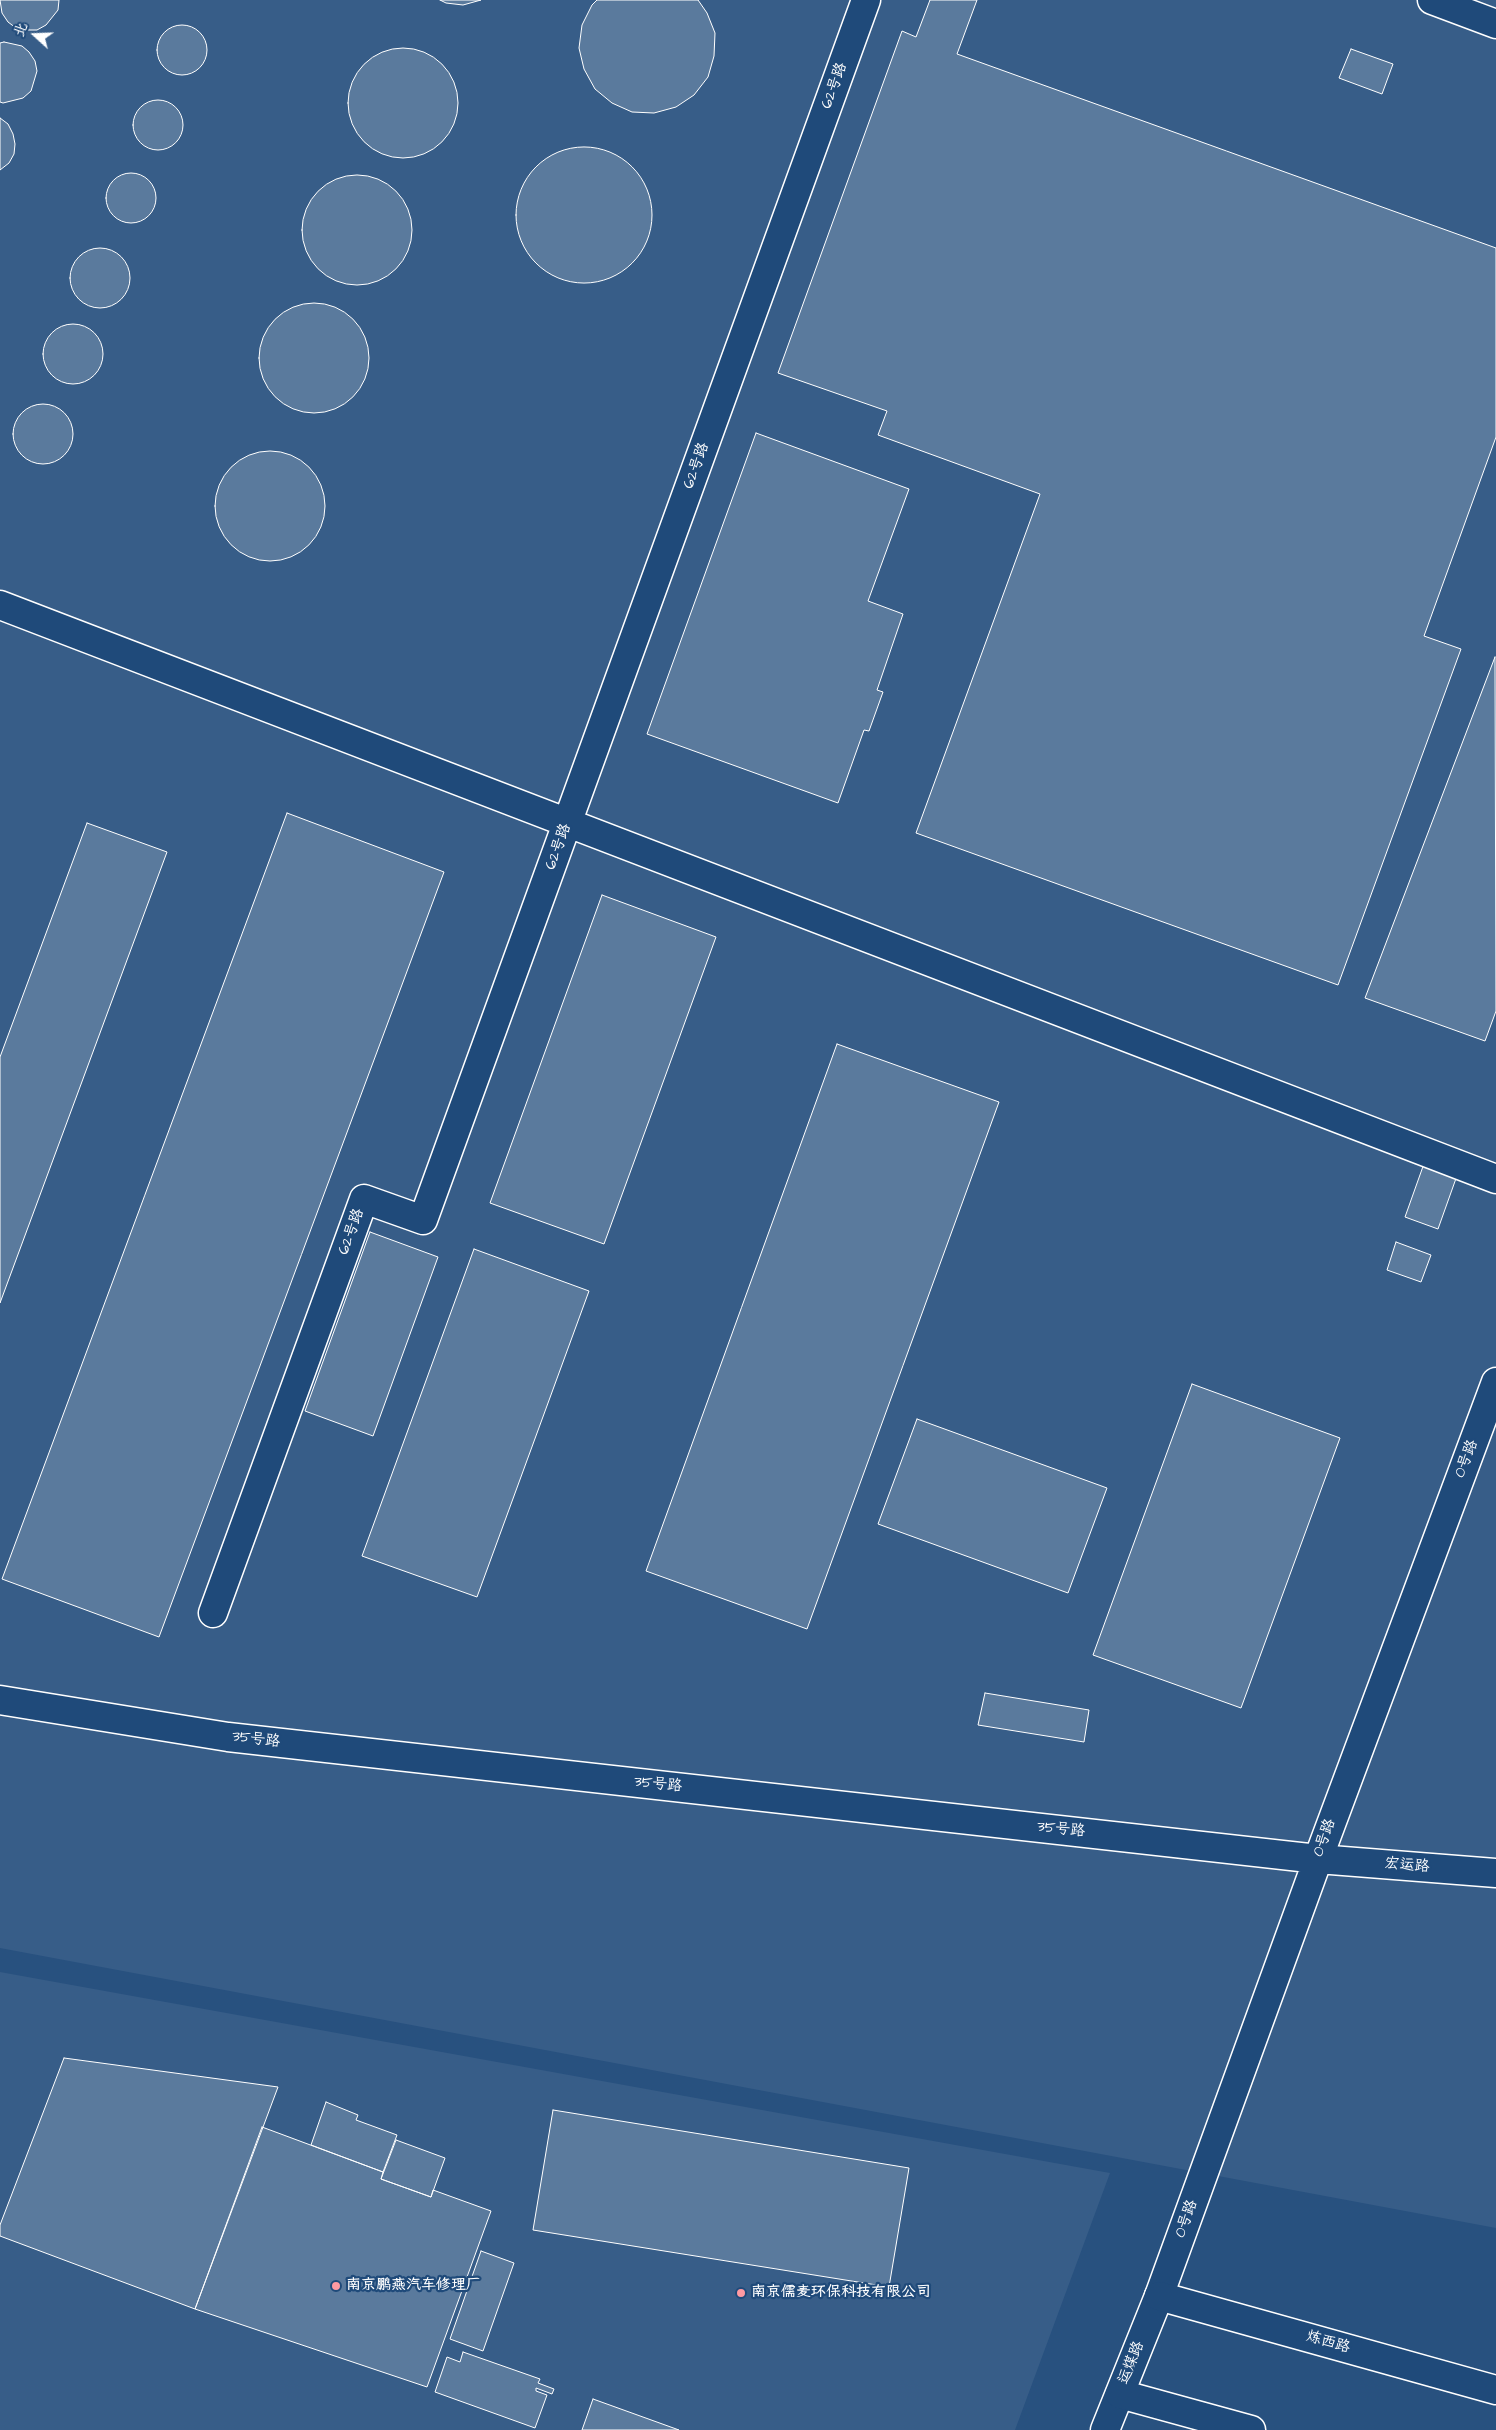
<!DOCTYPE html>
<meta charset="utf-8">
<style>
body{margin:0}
#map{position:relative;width:1496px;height:2430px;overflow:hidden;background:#28517f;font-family:"Architects Daughter","LXGW WenKai TC",sans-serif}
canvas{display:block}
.north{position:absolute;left:10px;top:10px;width:50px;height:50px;-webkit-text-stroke:4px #1f4a7a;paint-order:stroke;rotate:290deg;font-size:14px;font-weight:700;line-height:20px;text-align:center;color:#fff}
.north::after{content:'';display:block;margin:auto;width:18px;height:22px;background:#fff;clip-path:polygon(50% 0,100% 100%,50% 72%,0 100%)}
</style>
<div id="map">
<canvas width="1496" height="2430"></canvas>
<div class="north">北</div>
</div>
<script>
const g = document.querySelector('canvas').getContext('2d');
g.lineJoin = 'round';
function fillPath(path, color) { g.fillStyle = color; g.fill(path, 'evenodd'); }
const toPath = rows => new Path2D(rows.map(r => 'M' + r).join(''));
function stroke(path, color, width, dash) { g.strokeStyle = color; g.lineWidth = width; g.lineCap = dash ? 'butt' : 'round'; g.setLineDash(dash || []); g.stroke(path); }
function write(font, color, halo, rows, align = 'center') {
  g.font = font + ' "Architects Daughter","LXGW WenKai TC",sans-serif'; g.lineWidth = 4.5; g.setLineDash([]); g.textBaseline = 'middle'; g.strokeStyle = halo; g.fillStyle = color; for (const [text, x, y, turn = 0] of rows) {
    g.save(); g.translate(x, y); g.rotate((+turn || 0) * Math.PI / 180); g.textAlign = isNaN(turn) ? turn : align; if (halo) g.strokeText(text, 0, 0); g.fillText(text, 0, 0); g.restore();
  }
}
fillPath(toPath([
 [0,0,1496,0,1496,2228,0,1948],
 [0,1972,1110,2173,1015,2430,0,2430]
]), '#375d88');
const building = toPath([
 [0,0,59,0,58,10,46,25,37,30,26,30,16,28,8,22,2,13,0,0],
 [440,0,481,0,463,5,446,3,440,0],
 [597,0,698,0,707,13,715,33,714,56,708,77,694,95,676,107,654,113,632,112,612,103,595,89,584,69,579,48,582,25,592,5,597,0],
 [930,0,977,0,957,54,1496,248,1496,437,1424,636,1461,649,1338,985,916,833,1040,494,878,435,887,411,778,373,902,31,916,37,930,0],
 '157 50a25 25 0 1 1 50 0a25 25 0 1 1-50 0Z',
 [4,42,22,46,29,52,35,61,37,71,31,91,23,98,3,103,0,102,0,43,4,42],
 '348 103a55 55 0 1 1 110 0a55 55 0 1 1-110 0Z',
 [1351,49,1393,64,1382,94,1339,78,1351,49],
 '133 125a25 25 0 1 1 50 0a25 25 0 1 1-50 0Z',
 [0,118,8,124,13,134,15,144,14,154,9,163,0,170,0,118],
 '516 215a68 68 0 1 1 136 0a68 68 0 1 1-136 0Z',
 '106 198a25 25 0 1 1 50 0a25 25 0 1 1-50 0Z',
 '302 230a55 55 0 1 1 110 0a55 55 0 1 1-110 0Z',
 '70 278a30 30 0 1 1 60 0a30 30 0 1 1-60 0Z',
 '259 358a55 55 0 1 1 110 0a55 55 0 1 1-110 0Z',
 '43 354a30 30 0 1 1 60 0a30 30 0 1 1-60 0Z',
 '13 434a30 30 0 1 1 60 0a30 30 0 1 1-60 0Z',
 [756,433,909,489,868,601,903,614,877,690,883,692,869,731,864,730,838,803,647,734,756,433],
 '215 506a55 55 0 1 1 110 0a55 55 0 1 1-110 0Z',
 [1495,657,1496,1011,1485,1041,1365,998,1495,657],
 [287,813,444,872,159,1637,2,1579,287,813],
 [87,823,167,852,0,1303,0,1057,87,823],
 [602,895,716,937,604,1244,490,1203,602,895],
 [837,1044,999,1102,807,1629,646,1571,837,1044],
 [1426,1158,1459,1170,1438,1229,1405,1217,1426,1158],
 [370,1232,438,1257,373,1436,305,1411,370,1232],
 [1396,1242,1431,1255,1421,1282,1387,1270,1396,1242],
 [474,1249,589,1291,477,1597,362,1556,474,1249],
 [1192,1384,1340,1438,1241,1708,1093,1655,1192,1384],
 [917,1419,1107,1488,1068,1593,878,1524,917,1419],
 [985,1693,1089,1710,1084,1742,978,1725,985,1693],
 [64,2058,278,2087,195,2309,0,2236,0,2225,64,2058],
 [326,2102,358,2115,356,2120,397,2135,383,2172,311,2145,326,2102],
 [553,2110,909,2168,889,2287,533,2230,553,2110],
 [262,2127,383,2172,381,2179,431,2197,433,2190,491,2211,427,2387,195,2309,262,2127],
 [396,2140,445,2158,431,2197,381,2179,396,2140],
 [481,2251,514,2263,483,2351,450,2339,481,2251],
 [463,2352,540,2379,538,2383,554,2389,552,2394,536,2388,536,2391,547,2395,535,2428,435,2392,447,2357,460,2362,463,2352],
 [593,2399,679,2430,582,2430,593,2399]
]);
fillPath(building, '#5a7a9d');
stroke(building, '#fff', 1);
const minor = toPath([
 [1432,0,1496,24],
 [0,605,1496,1179],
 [213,1613,364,1199,423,1220,866,0],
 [0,1700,228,1737,1318,1859,1496,1873],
 [1105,2430,1159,2296,1318,1859,1496,1382]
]);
const secondary = toPath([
 [1159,2296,1496,2390],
 [1120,2394,1251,2430]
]);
stroke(minor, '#fff', 31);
stroke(secondary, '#fff', 31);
stroke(minor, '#1f4a7a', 28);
stroke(secondary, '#1f4a7a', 28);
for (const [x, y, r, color] of [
 [336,2286,5,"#ff9aa2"],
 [741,2293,5,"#ff9aa2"]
]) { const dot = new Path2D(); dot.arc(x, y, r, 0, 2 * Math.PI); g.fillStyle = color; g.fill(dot); stroke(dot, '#1f4a7a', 2); }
write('15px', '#fff', '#1f4a7a', [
 ["62号路",835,86,-70],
 ["62号路",697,466,-70],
 ["62号路",559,847,-70],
 ["62号路",352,1232,-70],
 ["0号路",1467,1459,-69],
 ["35号路",256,1740,7],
 ["35号路",658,1785,6],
 ["35号路",1061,1830,6],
 ["0号路",1325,1838,-70],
 ["宏运路",1407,1866,5],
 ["0号路",1187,2219,-70],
 ["炼西路",1328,2343,16],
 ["运煤路",1132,2363,-68]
]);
write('bold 15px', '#fff', '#1f4a7a', [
 ["南京鹏燕汽车修理厂",346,2286],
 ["南京儒麦环保科技有限公司",751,2293]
], 'left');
</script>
